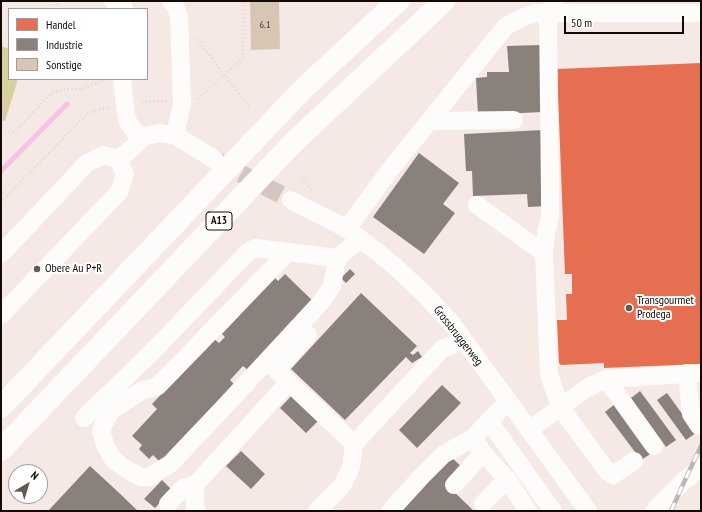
<!DOCTYPE html>
<style>
body{margin:0}
#map{position:relative;width:702px;height:512px;overflow:hidden;background:#f6e8e4;font-family:"PT Sans Narrow",sans-serif}
canvas{display:block}
.frame{position:absolute;inset:0;border:2px solid #130a06;pointer-events:none}
.legend{position:absolute;left:8px;top:8px;width:140px;height:72px;box-sizing:border-box;background:#fff;border:1px solid #a19d9b;margin:0;padding:5px 7px;list-style:none;font-size:12px;color:#130a06}
.legend li{display:flex;align-items:center;gap:8px;height:20px}
.legend b{width:20px;border:1px solid #a19d9b}
.north{position:absolute;left:8px;top:464px;width:40px;height:40px;box-sizing:border-box;background:#fff;border:1px solid #a19d9b;border-radius:50%;rotate:38deg;font-size:11px;font-weight:700;line-height:16px;text-align:center;color:#130a06}
.north::after{content:'';display:block;margin:auto;width:14px;height:18px;background:#625854;clip-path:polygon(50% 0,100% 100%,50% 72%,0 100%)}
.scale{position:absolute;left:564px;top:16px;width:120px;height:18px;box-sizing:border-box;border:2px solid #130a06;border-top:0;padding-left:5px;font-size:12px;line-height:14px;white-space:nowrap;color:#130a06;-webkit-text-stroke:3px #fff;paint-order:stroke}
</style>
<div id="map">
<canvas width="702" height="512"></canvas>
<div class="frame"></div>
<ul class="legend">
<li><b style="height:11px;background:#e76f51"></b>Handel</li>
<li><b style="height:11px;background:#8a817c"></b>Industrie</li>
<li><b style="height:11px;background:#d8c6b4"></b>Sonstige</li>
</ul>
<div class="north">N</div>
<div class="scale">50 m</div>
</div>
<script>
const g = document.querySelector('canvas').getContext('2d');
g.lineJoin = 'round';
function fillPath(path, color) { g.fillStyle = color; g.fill(path, 'evenodd'); }
const toPath = rows => new Path2D(rows.map(r => 'M' + r).join(''));
function stroke(path, color, width, dash) { g.strokeStyle = color; g.lineWidth = width; g.lineCap = dash ? 'butt' : 'round'; g.setLineDash(dash || []); g.stroke(path); }
function write(font, color, halo, rows, align = 'center') {
  g.font = font + ' "PT Sans Narrow",sans-serif'; g.lineWidth = 4; g.setLineDash([]); g.textBaseline = 'middle'; g.strokeStyle = halo; g.fillStyle = color; for (const [text, x, y, turn = 0] of rows) {
    g.save(); g.translate(x, y); g.rotate((+turn || 0) * Math.PI / 180); g.textAlign = isNaN(turn) ? turn : align; if (halo) g.strokeText(text, 0, 0); g.fillText(text, 0, 0); g.restore();
  }
}
fillPath(toPath([
 [1,46,9,49,9,79,18,79,5,121,1,121]
]), '#d9d0a1');
fillPath(toPath([
 [701,63,701,364,604,368,604,363,561,365,559,363,557,320,567,320,566,294,572,294,572,274,565,274,557,69]
]), '#e76f51');
fillPath(toPath([
 [541,45,543,112,478,115,476,78,487,77,487,72,509,72,507,46],
 [543,130,547,206,528,207,527,194,473,196,472,171,466,171,464,134],
 [419,153,459,183,443,204,455,213,424,254,373,217],
 [350,269,355,274,346,283,341,278],
 [285,274,314,302,249,371,243,366,230,380,236,386,162,464,153,455,149,459,139,449,142,445,132,436,157,409,152,404,214,339,219,343,225,337,222,334,275,278,278,281],
 [361,293,417,346,410,353,413,355,418,351,422,357,412,363,406,357,345,420,291,369],
 [442,385,461,403,417,448,399,430],
 [640,391,676,440,666,447,631,398],
 [667,393,696,433,686,440,657,400],
 [293,394,320,419,306,433,280,408],
 [615,404,652,453,641,460,605,412],
 [241,451,265,474,251,489,226,466],
 [450,456,463,468,447,485,474,511,397,511],
 [90,466,116,490,138,511,48,511],
 [162,480,172,490,155,508,144,499]
]), '#8a817c');
stroke(toPath([
 [1,171,67,104]
]), '#f6c3e3', 5);
fillPath(toPath([
 [250,1,279,1,280,49,251,50]
]), '#d8c6b4');
stroke(toPath([
 [217,161,291,200]
]), '#d4c7c3', 18, [18, 9]);
stroke(toPath([
 [57,9,57,1],
 [1,34,9,36],
 [197,39,250,108],
 [198,99,243,58,244,1],
 [142,102,167,101],
 [1,135,15,131,52,93,66,89,81,89,105,80],
 [301,177,314,193],
 [1,189,7,195],
 [1,202,88,113,109,107]
]), '#dcd9d7', 2.5, [1, 3]);
stroke(toPath([
 [113,1,124,8],
 [171,1,175,6,179,16,182,104,175,135],
 [554,1,548,14,550,193,550,217,546,234,544,253,549,374,560,407,607,471,613,475,634,461],
 [122,79,126,114,128,122,134,131,143,137],
 [430,121,514,120],
 [118,159,130,150,143,137,159,133,175,135,215,160],
 [291,200,347,229,380,254,400,271,426,296,453,325,588,511],
 [477,205,544,253],
 [347,229,389,171,506,26,521,18,535,13,696,13],
 [288,252,158,386,141,391,112,410,104,423,101,432,106,447,113,459,124,468,141,477,149,477,170,464,226,405,323,300,332,286,337,258],
 [1,254,87,163,103,155,118,159],
 [1,315,119,192,125,174,118,159],
 [308,335,276,370,354,444,442,349,463,340],
 [687,373,691,414,699,426],
 [606,379,654,446],
 [84,418,153,351,249,251,255,248,337,258,360,239],
 [489,421,553,511],
 [529,430,587,388,606,379,701,373],
 [473,438,483,453,507,479,528,511],
 [195,485,195,508,197,511],
 [454,485,483,453],
 [168,504,183,488,195,485,289,382],
 [483,504,507,479],
 [317,511,342,486,351,467,354,444],
 [390,511,422,476,444,454,473,438,508,401],
 [654,511,685,480,701,467]
]), '#fefcfb', 18);
stroke(toPath([
 [1,407,303,89,398,1],
 [1,450,293,143,444,1]
]), '#fefcfb', 22);
const rail = toPath([
 [671,511,685,480,701,446]
]);
stroke(rail, '#bab7b5', 4.5);
stroke(rail, '#fff', 3, [9]);
for (const [x, y, r, color] of [
 [37,269,4,"#625854"],
 [629,308,4,"#625854"]
]) { const dot = new Path2D(); dot.arc(x, y, r, 0, 2 * Math.PI); g.fillStyle = color; g.fill(dot); stroke(dot, '#fff', 1.5); }
write('10px', '#443932', null, [
 ["6.1",265,25]
]);
for (const [x, y, w] of [
 [219,221,26]
]) { const box = new Path2D(); box.roundRect(x - w / 2, y - 9, w, 18, 3); g.fillStyle = '#fff'; g.fill(box); stroke(box, '#130a06', 1); }
write('bold 11px', '#130a06', null, [
 ["A13",219,221]
]);
write('12px', '#130a06', '#fff', [
 ["Obere Au P+R",45,269],
 ["Transgourmet",637,301],
 ["Prodega",637,315]
], 'left');
write('12px', '#130a06', '#fff', [
 ["Grossbruggerweg",458,336,52]
]);
</script>
